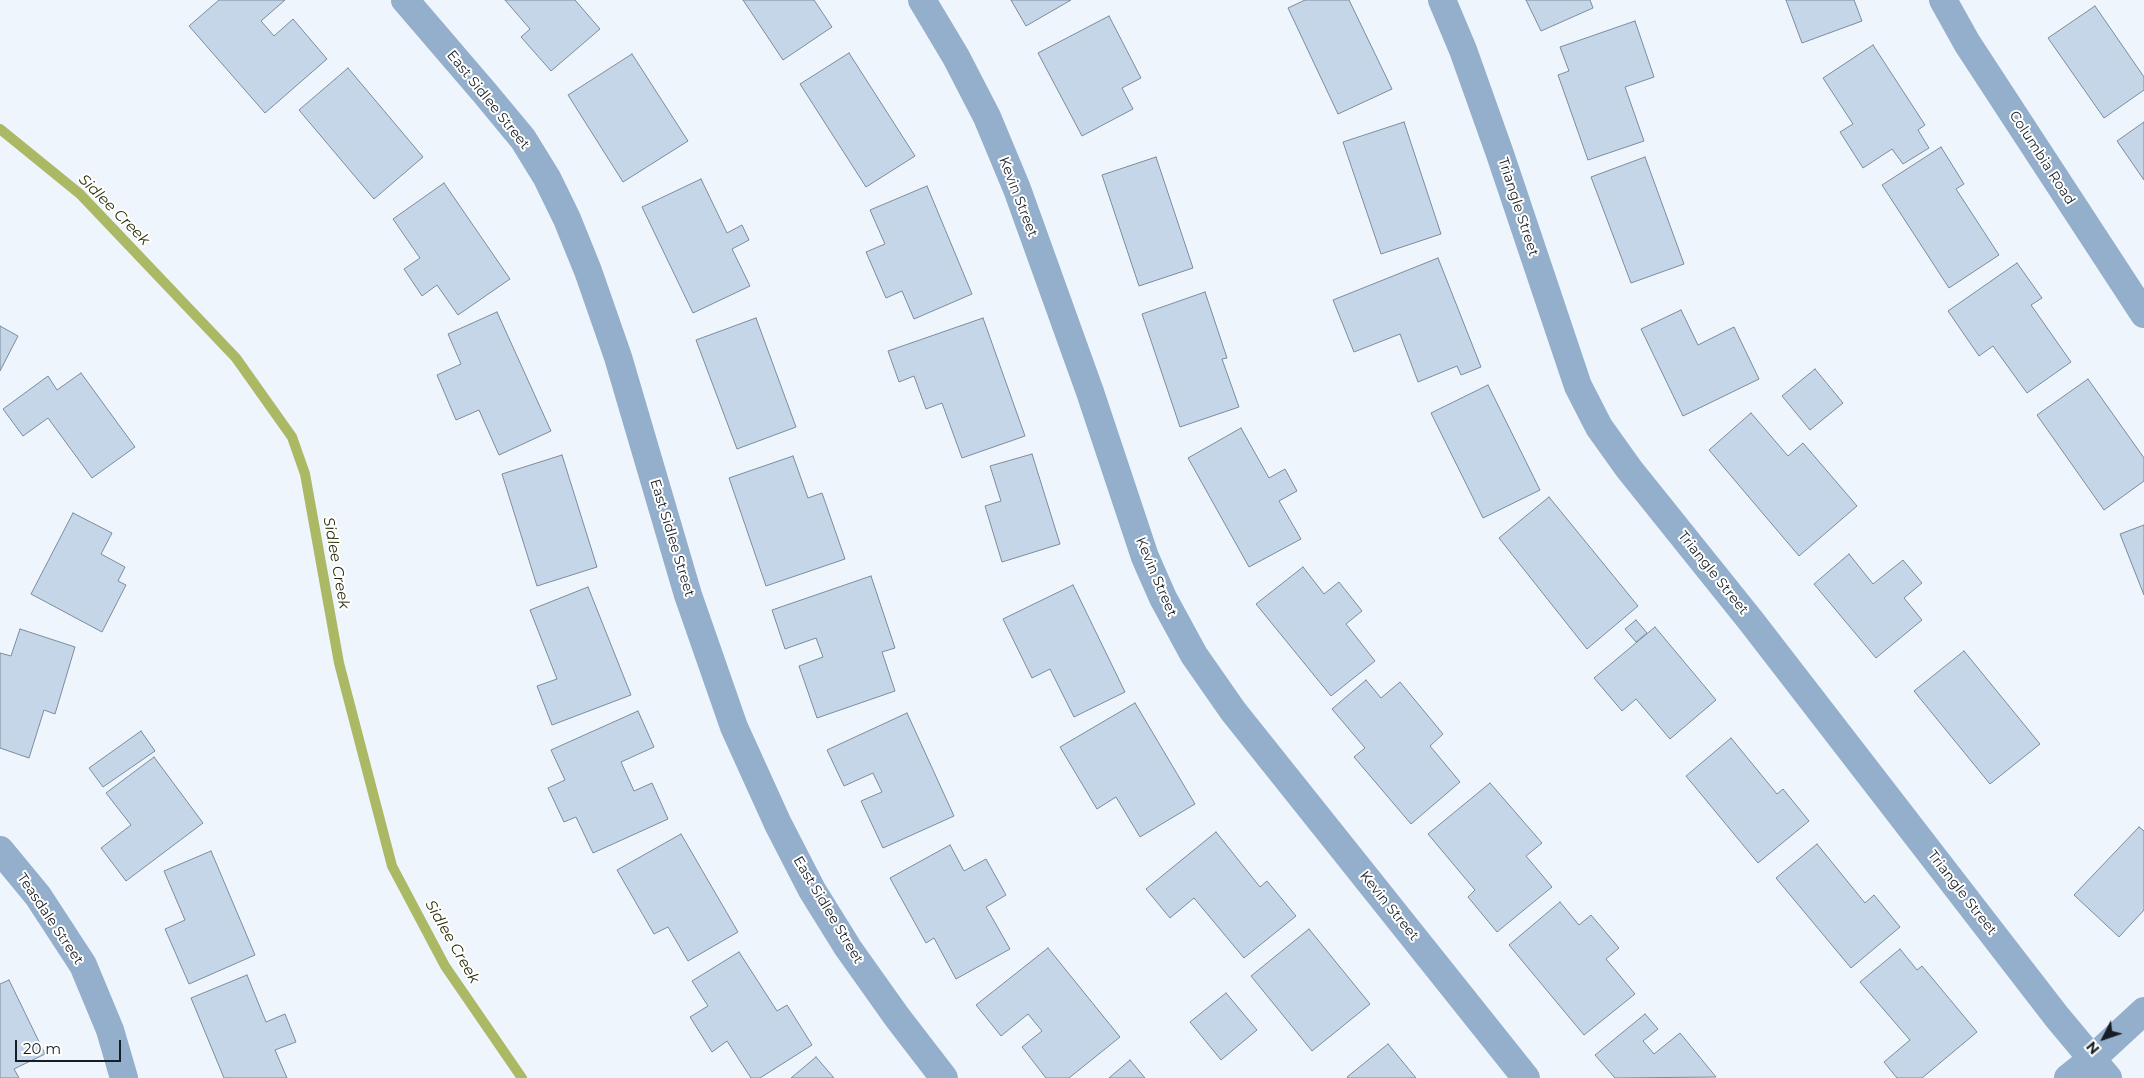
<!DOCTYPE html>
<style>
body{margin:0}
#map{position:relative;width:2144px;height:1078px;overflow:hidden;background:#eef5fd;font-family:Montserrat,sans-serif}
canvas{display:block}
.north{position:absolute;left:2079px;top:1013px;width:50px;height:50px;-webkit-text-stroke:4px #fff;paint-order:stroke;rotate:229deg;font-size:14px;font-weight:700;line-height:20px;text-align:center;color:#171d24}
.north::after{content:'';display:block;margin:auto;width:18px;height:22px;background:#171d24;clip-path:polygon(50% 0,100% 100%,50% 72%,0 100%)}
.scale{position:absolute;left:15px;top:1040px;width:106px;height:22px;box-sizing:border-box;border:2px solid #171d24;border-top:0;padding-left:6px;font-size:15px;line-height:18px;white-space:nowrap;color:#171d24;-webkit-text-stroke:4px #fff;paint-order:stroke}
</style>
<div id="map">
<canvas width="2144" height="1078"></canvas>
<div class="north">N</div>
<div class="scale">20 m</div>
</div>
<script>
const g = document.querySelector('canvas').getContext('2d');
g.lineJoin = 'round';
const toPath = rows => new Path2D(rows.map(r => 'M' + r).join(''));
function stroke(path, color, width, dash) { g.strokeStyle = color; g.lineWidth = width; g.lineCap = dash ? 'butt' : 'round'; g.setLineDash(dash || []); g.stroke(path); }
function fillPath(path, color) { g.fillStyle = color; g.fill(path, 'evenodd'); }
function write(font, color, halo, rows, align = 'center') {
  g.font = font + ' Montserrat,sans-serif'; g.lineWidth = 4; g.setLineDash([]); g.textBaseline = 'middle'; g.strokeStyle = halo; g.fillStyle = color; for (const [text, x, y, turn = 0] of rows) {
    g.save(); g.translate(x, y); g.rotate((+turn || 0) * Math.PI / 180); g.textAlign = isNaN(turn) ? turn : align; if (halo) g.strokeText(text, 0, 0); g.fillText(text, 0, 0); g.restore();
  }
}
stroke(toPath([
 [0,129,80,194,236,358,292,437,305,474,339,663,392,866,445,966,522,1078]
]), '#abb864', 10);
const building = toPath([
 [219,0,285,0,261,21,274,36,293,19,327,59,265,113,189,26,219,0],
 [505,0,575,0,600,29,551,71,521,37,530,29,505,0],
 [743,0,814,0,832,27,783,60,743,0],
 [1011,0,1071,0,1026,26,1011,0],
 [1305,0,1349,0,1392,89,1338,114,1288,8,1305,0],
 [1526,0,1590,0,1593,8,1541,31,1526,0],
 [1786,0,1854,0,1862,21,1802,43,1786,0],
 [2095,6,2144,77,2144,90,2104,118,2048,38,2095,6],
 [1109,16,1141,78,1122,88,1133,109,1082,136,1038,53,1109,16],
 [1635,21,1654,77,1625,87,1644,141,1588,160,1558,75,1569,71,1560,47,1635,21],
 [1873,45,1925,125,1918,130,1929,148,1903,164,1892,149,1863,168,1840,132,1853,124,1823,78,1873,45],
 [849,53,915,156,866,187,800,84,849,53],
 [632,54,688,141,623,182,568,95,632,54],
 [348,68,423,157,374,199,299,110,348,68],
 [1404,122,1441,234,1381,254,1343,142,1404,122],
 [2144,122,2144,180,2117,141,2144,122],
 [1941,147,1964,184,1956,189,1999,255,1949,288,1882,185,1941,147],
 [1156,157,1193,268,1139,286,1102,175,1156,157],
 [1645,157,1684,264,1631,283,1591,177,1645,157],
 [701,179,727,233,742,225,749,240,732,249,750,286,693,313,642,207,701,179],
 [444,183,510,279,458,315,437,285,422,296,404,269,420,258,393,219,444,183],
 [927,186,972,294,914,319,902,291,886,298,866,252,885,244,870,210,927,186],
 [1438,258,1481,367,1461,375,1457,366,1418,382,1400,334,1354,352,1333,300,1438,258],
 [2017,263,2042,298,2031,305,2071,362,2027,393,1993,346,1979,356,1948,311,2017,263],
 [1205,292,1227,358,1222,359,1239,407,1180,427,1142,314,1205,292],
 [1681,310,1698,345,1734,327,1759,379,1683,416,1641,329,1681,310],
 [497,312,551,431,499,455,479,410,456,420,437,375,461,364,448,334,497,312],
 [756,318,796,427,737,449,696,340,756,318],
 [983,318,1025,436,962,458,942,403,926,409,914,376,899,382,888,351,983,318],
 [0,326,18,336,0,371,0,326],
 [1815,369,1843,403,1810,430,1782,396,1815,369],
 [81,373,135,447,92,478,48,418,23,436,3,409,48,376,57,390,81,373],
 [2088,379,2144,458,2144,481,2104,510,2037,415,2088,379],
 [1488,385,1540,490,1483,518,1431,413,1488,385],
 [1751,413,1788,456,1803,443,1857,506,1799,556,1709,450,1751,413],
 [1241,428,1269,478,1285,469,1297,491,1279,501,1301,539,1249,567,1188,458,1241,428],
 [1032,454,1060,544,1002,562,985,506,1001,501,990,466,1032,454],
 [562,455,597,567,537,586,502,474,562,455],
 [793,456,808,498,822,493,845,559,766,586,729,478,793,456],
 [1549,497,1638,606,1587,649,1499,538,1549,497],
 [73,513,112,533,101,554,125,567,118,581,126,585,102,632,31,594,73,513],
 [2144,525,2144,595,2120,534,2144,525],
 [1849,554,1873,584,1903,560,1922,583,1904,598,1922,620,1876,658,1814,584,1849,554],
 [1303,567,1324,594,1339,582,1362,611,1346,624,1375,661,1331,696,1256,604,1303,567],
 [871,576,895,648,882,652,895,691,817,718,799,666,823,657,816,638,785,649,772,610,871,576],
 [1073,585,1125,692,1074,717,1050,669,1032,678,1003,619,1073,585],
 [588,587,631,695,552,725,537,686,557,679,530,610,588,587],
 [1636,620,1647,633,1636,642,1625,629,1636,620],
 [1655,627,1716,700,1670,739,1636,699,1622,711,1594,678,1655,627],
 [20,629,75,647,55,714,44,710,29,758,0,748,0,653,11,656,20,629],
 [1964,651,2040,744,1990,784,1914,691,1964,651],
 [1366,680,1381,698,1400,682,1443,734,1430,746,1460,782,1411,824,1354,757,1365,748,1332,709,1366,680],
 [1135,703,1195,804,1140,837,1116,797,1097,809,1060,747,1135,703],
 [638,711,654,747,621,762,634,791,652,783,668,819,593,853,576,817,564,822,548,788,565,780,551,750,638,711],
 [907,713,954,816,883,848,861,801,882,792,873,773,844,786,827,750,907,713],
 [141,731,155,751,103,787,89,768,141,731],
 [1731,738,1777,794,1783,789,1809,821,1758,863,1686,776,1731,738],
 [154,757,203,823,126,881,101,848,131,825,106,793,154,757],
 [1490,783,1542,843,1526,856,1552,887,1497,932,1468,897,1475,890,1428,834,1490,783],
 [2139,827,2144,831,2144,910,2119,937,2074,895,2139,827],
 [1216,832,1260,887,1267,881,1296,916,1244,958,1194,898,1170,918,1146,889,1216,832],
 [681,834,738,932,688,961,668,927,654,934,617,870,681,834],
 [1817,844,1865,903,1874,895,1900,927,1851,968,1776,878,1817,844],
 [950,845,964,871,986,859,1006,895,986,907,1010,949,956,979,934,938,926,943,890,878,950,845],
 [211,851,255,955,189,984,165,929,185,920,164,871,211,851],
 [1560,902,1579,925,1591,915,1619,948,1606,959,1635,994,1584,1035,1509,945,1560,902],
 [1309,929,1370,1004,1312,1051,1251,976,1309,929],
 [1048,948,1120,1037,1069,1078,1046,1078,1022,1047,1042,1031,1028,1014,1001,1036,976,1005,1048,948],
 [1900,949,1917,970,1922,966,1977,1032,1922,1078,1897,1078,1884,1062,1910,1040,1860,982,1900,949],
 [739,952,777,1011,787,1005,812,1045,760,1078,751,1078,727,1041,712,1052,690,1017,708,1006,692,981,739,952],
 [247,975,266,1022,285,1014,296,1042,275,1050,287,1078,224,1078,191,998,247,975],
 [9,980,45,1054,14,1069,19,1078,0,1078,0,984,9,980],
 [1226,993,1257,1030,1221,1060,1190,1022,1226,993],
 [1645,1014,1658,1029,1643,1041,1654,1054,1680,1033,1716,1077,1615,1078,1595,1055,1645,1014],
 [1388,1044,1416,1078,1348,1078,1347,1077,1388,1044],
 [816,1057,834,1078,791,1078,816,1057],
 [1130,1060,1145,1078,1109,1078,1130,1060]
]);
fillPath(building, '#c5d6e9');
stroke(building, '#7b8c9d', 1);
stroke(toPath([
 [405,0,484,92,523,139,547,178,567,219,588,271,618,357,688,595,734,727,778,824,812,890,848,948,897,1017,944,1078],
 [922,0,956,57,987,117,1017,189,1090,392,1145,557,1163,598,1194,655,1233,711,1526,1078],
 [1442,0,1463,50,1500,154,1578,386,1599,427,1629,469,1751,621,2057,1017,2108,1078],
 [1943,0,1967,43,2144,314],
 [0,850,38,896,83,965,110,1030,124,1078],
 [2068,1078,2092,1059,2144,1011]
]), '#94afcb', 28);
write('14px', '#171d24', '#fff', [
 ["East Sidlee Street",488,100,51],
 ["Columbia Road",2042,158,57],
 ["Kevin Street",1018,197,69],
 ["Triangle Street",1518,207,72],
 ["East Sidlee Street",672,538,73],
 ["Triangle Street",1713,573,51],
 ["Kevin Street",1156,577,67],
 ["Triangle Street",1962,893,52],
 ["Kevin Street",1389,906,51],
 ["East Sidlee Street",828,910,59],
 ["Teasdale Street",50,919,56]
]);
write('italic 15px', '#2a2e09', '#fff', [
 ["Sidlee Creek",114,210,45],
 ["Sidlee Creek",336,563,80],
 ["Sidlee Creek",452,942,60]
]);
</script>
